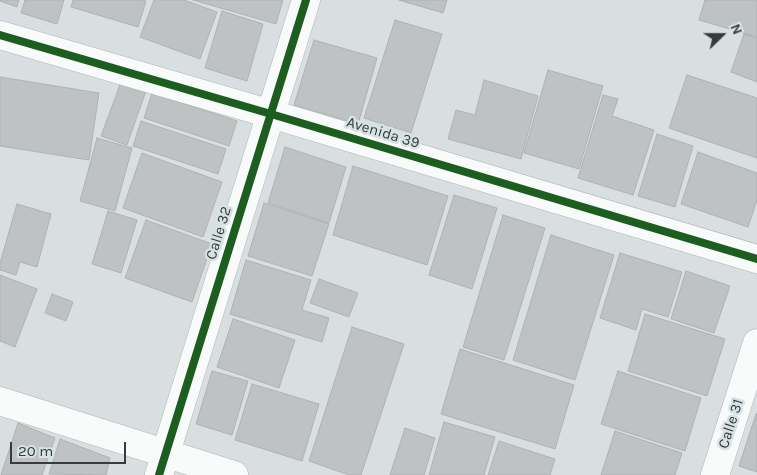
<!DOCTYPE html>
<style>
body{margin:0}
#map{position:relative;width:757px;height:475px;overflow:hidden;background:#d9dfe0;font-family:Karla,sans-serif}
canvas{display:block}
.north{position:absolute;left:697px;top:10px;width:50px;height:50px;-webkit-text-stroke:4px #d6e2e3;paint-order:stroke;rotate:68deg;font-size:14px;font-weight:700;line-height:20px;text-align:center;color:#373b3c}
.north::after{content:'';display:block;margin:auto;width:18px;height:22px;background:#373b3c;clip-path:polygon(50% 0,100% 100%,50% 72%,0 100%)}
.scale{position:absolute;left:10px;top:442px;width:116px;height:22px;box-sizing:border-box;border:2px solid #373b3c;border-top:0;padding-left:6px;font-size:15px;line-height:18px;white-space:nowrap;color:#373b3c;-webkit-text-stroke:4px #d6e2e3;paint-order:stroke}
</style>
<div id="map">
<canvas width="757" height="475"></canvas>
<div class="north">N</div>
<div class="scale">20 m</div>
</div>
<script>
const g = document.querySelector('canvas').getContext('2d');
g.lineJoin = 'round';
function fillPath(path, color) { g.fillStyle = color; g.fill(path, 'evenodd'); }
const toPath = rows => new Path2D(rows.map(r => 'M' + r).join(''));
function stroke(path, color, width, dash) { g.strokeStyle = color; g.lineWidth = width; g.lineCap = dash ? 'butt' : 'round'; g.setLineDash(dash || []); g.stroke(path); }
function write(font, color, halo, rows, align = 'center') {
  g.font = font + ' Karla,sans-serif'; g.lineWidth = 5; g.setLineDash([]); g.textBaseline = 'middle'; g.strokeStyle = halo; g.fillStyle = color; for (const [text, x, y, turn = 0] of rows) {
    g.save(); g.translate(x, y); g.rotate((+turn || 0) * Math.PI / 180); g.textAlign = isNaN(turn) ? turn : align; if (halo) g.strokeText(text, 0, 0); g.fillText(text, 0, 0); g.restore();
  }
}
const building = toPath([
 [0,0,19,0,17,7,0,1,0,0],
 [25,0,64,0,57,24,21,13,25,0],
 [73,0,142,0,146,1,138,27,71,7,73,0],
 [154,0,184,0,217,12,200,59,140,37,154,0],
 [193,0,283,0,276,24,193,0],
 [399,0,447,0,443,13,399,0],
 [705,0,757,0,757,37,699,20,705,0],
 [222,11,263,24,247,81,205,68,222,11],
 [395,20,442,34,411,133,364,118,395,20],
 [744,34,757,38,757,82,731,72,744,34],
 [314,40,377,58,358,124,294,105,314,40],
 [548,70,603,86,579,169,524,153,548,70],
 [687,75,757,98,757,158,669,128,687,75],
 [0,77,99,93,89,160,0,146,0,77],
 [484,80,538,96,521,159,448,139,456,110,475,115,484,80],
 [121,82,146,91,127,145,101,136,121,82],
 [152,93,237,121,229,146,144,118,152,93],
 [603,95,618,99,612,116,654,130,633,195,578,178,603,95],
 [141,121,226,149,218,174,133,146,141,121],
 [657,134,693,146,675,207,638,196,657,134],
 [97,138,132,148,115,211,80,201,97,138],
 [285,147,346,167,329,223,268,203,285,147],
 [698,152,757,173,757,200,748,227,681,204,698,152],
 [142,153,222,182,203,237,123,208,142,153],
 [353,166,448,196,427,265,333,235,353,166],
 [454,195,497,208,472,289,429,275,454,195],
 [264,203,329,224,312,276,248,256,264,203],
 [17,204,51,214,37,267,20,262,16,275,0,270,0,263,17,204],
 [108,211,137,220,121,273,92,264,108,211],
 [503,215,545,228,504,360,463,347,503,215],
 [146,220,212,244,192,302,125,278,146,220],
 [551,235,614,255,575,380,513,360,551,235],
 [620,253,682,272,668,317,642,309,636,330,600,318,620,253],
 [246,260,311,280,302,310,329,318,322,342,230,314,246,260],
 [686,271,730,286,714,333,671,319,686,271],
 [0,275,37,289,15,347,0,341,0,275],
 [319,279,358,293,349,317,310,303,319,279],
 [52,294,73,302,66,321,45,313,52,294],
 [645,314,725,339,707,396,628,371,645,314],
 [233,319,295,340,279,388,217,367,233,319],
 [352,327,404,344,361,475,349,475,309,461,352,327],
 [460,349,574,385,555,449,441,414,460,349],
 [212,371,248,381,232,435,196,424,212,371],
 [618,371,701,398,685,451,601,424,618,371],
 [252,384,319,404,302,461,235,440,252,384],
 [756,414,757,414,757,472,739,466,756,414],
 [444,422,495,437,484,475,429,475,444,422],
 [18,423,55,438,42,475,1,475,18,423],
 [405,428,435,438,424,475,390,475,405,428],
 [615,431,682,453,675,475,601,475,615,431],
 [60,439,110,458,106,475,49,474,60,439],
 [499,441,555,459,550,475,488,475,499,441]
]);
fillPath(building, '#bec2c3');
stroke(building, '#aeb2b3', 1);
const minor = toPath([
 [0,35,271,114,757,259],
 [0,401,234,475],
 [159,475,306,0],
 [715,475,757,343]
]);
stroke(minor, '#b0b5b6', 29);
stroke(minor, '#f9fafa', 28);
stroke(toPath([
 [0,35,271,114,757,259],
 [159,475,306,0]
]), '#1b5e20', 8);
write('15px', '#373b3c', '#d6e2e3', [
 ["Avenida 39",383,133,17],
 ["Calle 32",219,233,-73],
 ["Calle 31",731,424,-72]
]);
</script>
